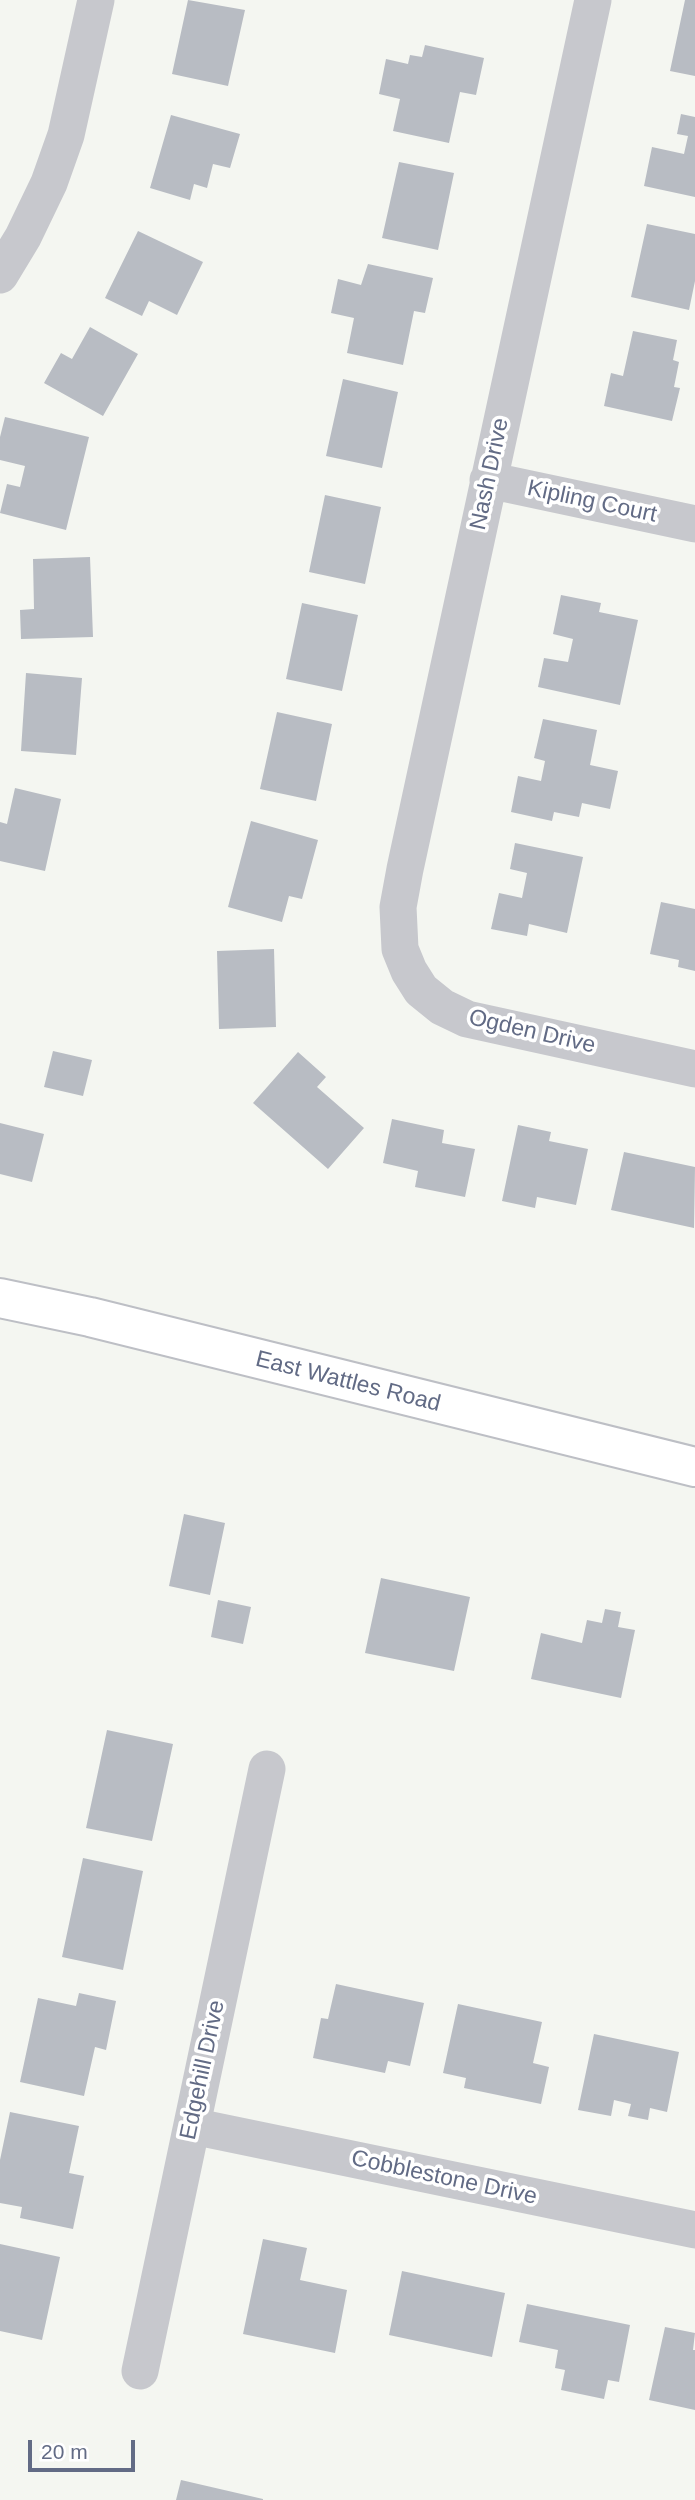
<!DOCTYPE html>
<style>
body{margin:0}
#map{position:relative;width:695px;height:2500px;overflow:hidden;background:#f4f6f1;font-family:Helvetica,sans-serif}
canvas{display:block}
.scale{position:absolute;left:28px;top:2440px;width:107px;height:32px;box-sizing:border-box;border:4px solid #626b85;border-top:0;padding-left:9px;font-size:21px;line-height:24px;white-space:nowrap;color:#626b85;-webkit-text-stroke:5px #fff;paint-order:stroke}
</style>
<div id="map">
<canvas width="695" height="2500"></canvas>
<div class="scale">20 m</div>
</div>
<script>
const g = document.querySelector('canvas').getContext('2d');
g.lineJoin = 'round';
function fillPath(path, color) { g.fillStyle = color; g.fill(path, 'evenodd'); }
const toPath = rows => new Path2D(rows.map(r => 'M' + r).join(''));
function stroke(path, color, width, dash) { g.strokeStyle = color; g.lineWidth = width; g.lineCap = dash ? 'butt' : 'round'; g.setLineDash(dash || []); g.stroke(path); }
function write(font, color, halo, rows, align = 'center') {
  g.font = font + ' Helvetica,sans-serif'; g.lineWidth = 7; g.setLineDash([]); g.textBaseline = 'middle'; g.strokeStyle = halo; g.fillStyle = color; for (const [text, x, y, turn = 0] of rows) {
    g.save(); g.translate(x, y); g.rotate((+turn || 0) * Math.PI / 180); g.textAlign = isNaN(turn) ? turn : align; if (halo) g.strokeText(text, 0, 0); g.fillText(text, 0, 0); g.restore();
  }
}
fillPath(toPath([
 [188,0,245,10,228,86,172,74],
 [685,0,695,0,695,76,670,71],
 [425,45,484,58,476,95,460,92,449,143,393,131,400,99,379,94,386,59,408,64,410,55,422,57],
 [681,114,695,117,695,197,644,186,652,147,684,154,688,136,677,134],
 [171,115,240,134,230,168,213,164,207,188,194,184,190,200,150,188],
 [399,162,454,173,438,250,382,238],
 [647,224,695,234,695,281,689,310,631,297],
 [138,231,203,262,177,315,149,301,142,316,105,298],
 [368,264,433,278,425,313,414,311,403,365,347,353,354,318,331,313,338,279,361,285],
 [90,327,138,354,103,416,44,383,61,353,72,359],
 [633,331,677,340,673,360,679,362,674,387,680,388,672,421,604,406,611,373,623,376],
 [343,379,398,392,382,468,326,456],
 [5,417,89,437,66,530,0,513,7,484,20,487,25,466,0,460,0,437],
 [325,495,381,507,365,584,309,572],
 [90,557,93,637,21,639,20,610,34,609,33,559],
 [561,595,601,603,599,612,638,620,620,705,538,687,544,658,568,662,573,639,553,634],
 [302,603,358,615,342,691,286,679],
 [26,673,82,678,76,755,21,751],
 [277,712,332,724,316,801,260,789],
 [543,719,597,730,590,765,618,771,610,809,582,803,579,817,554,812,552,821,511,812,518,776,541,781,545,761,534,758],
 [15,788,61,799,45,871,0,861,0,822,7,824],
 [251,821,318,840,302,899,289,896,282,922,228,907],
 [515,843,583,857,567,933,529,924,527,936,491,929,499,893,522,898,527,873,510,869],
 [661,902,695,909,695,971,678,967,679,960,650,954],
 [274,949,276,1027,219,1029,217,951],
 [53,1051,92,1060,83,1096,44,1087],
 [298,1052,326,1077,317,1087,364,1128,328,1169,253,1103],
 [392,1119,444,1130,442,1143,475,1149,465,1197,415,1187,418,1171,383,1163],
 [0,1123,44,1134,32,1182,0,1174],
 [518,1125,551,1132,549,1141,588,1149,576,1205,537,1197,535,1208,502,1201],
 [624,1152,695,1167,694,1228,611,1210],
 [184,1514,225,1523,210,1595,169,1586],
 [381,1578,470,1597,454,1671,365,1653],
 [218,1600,251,1607,243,1644,211,1637],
 [605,1609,621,1612,618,1627,635,1630,621,1698,531,1679,541,1633,582,1643,587,1620,602,1623],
 [107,1730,173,1744,152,1841,86,1828],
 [83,1858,143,1871,123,1970,62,1957],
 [336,1984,424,2003,410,2066,388,2061,385,2073,313,2058,321,2018,328,2019],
 [79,1993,116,2001,106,2050,95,2047,84,2096,20,2082,38,1998,76,2006],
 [458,2004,542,2022,533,2063,549,2067,541,2104,464,2088,466,2078,443,2073],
 [594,2034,679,2052,667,2112,650,2108,648,2120,628,2116,631,2104,614,2100,611,2116,578,2110],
 [10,2112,79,2126,69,2173,84,2176,73,2229,20,2218,22,2207,0,2203,0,2160],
 [263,2239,307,2248,300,2280,347,2290,335,2353,243,2334],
 [0,2244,60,2257,42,2340,0,2331],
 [402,2271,505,2293,492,2357,389,2335],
 [527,2304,630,2325,619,2382,608,2380,604,2399,561,2390,565,2370,555,2368,558,2350,519,2342],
 [665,2327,695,2333,693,2350,695,2350,695,2410,649,2400],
 [181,2480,263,2499,263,2500,176,2500]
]), '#b8bcc3');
const secondary = toPath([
 [0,1298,90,1317,695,1467]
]);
stroke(secondary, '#bdbfc5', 42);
stroke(toPath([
 [593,0,405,869,398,907,400,949,409,971,421,990,442,1007,467,1019,695,1069],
 [0,275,23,237,49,183,66,135,96,0],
 [488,480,695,524],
 [192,2126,695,2230],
 [140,2371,267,1769]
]), '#c7c8cd', 37);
stroke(secondary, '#fff', 38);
write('23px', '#626b85', '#fff', [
 ["Nash Drive",490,474,-78],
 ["Kipling Court",592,502,12],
 ["Ogden Drive",532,1032,13],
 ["East Wattles Road",348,1382,14],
 ["Edgehill Drive",203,2070,-78],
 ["Cobblestone Drive",444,2178,12]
]);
</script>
